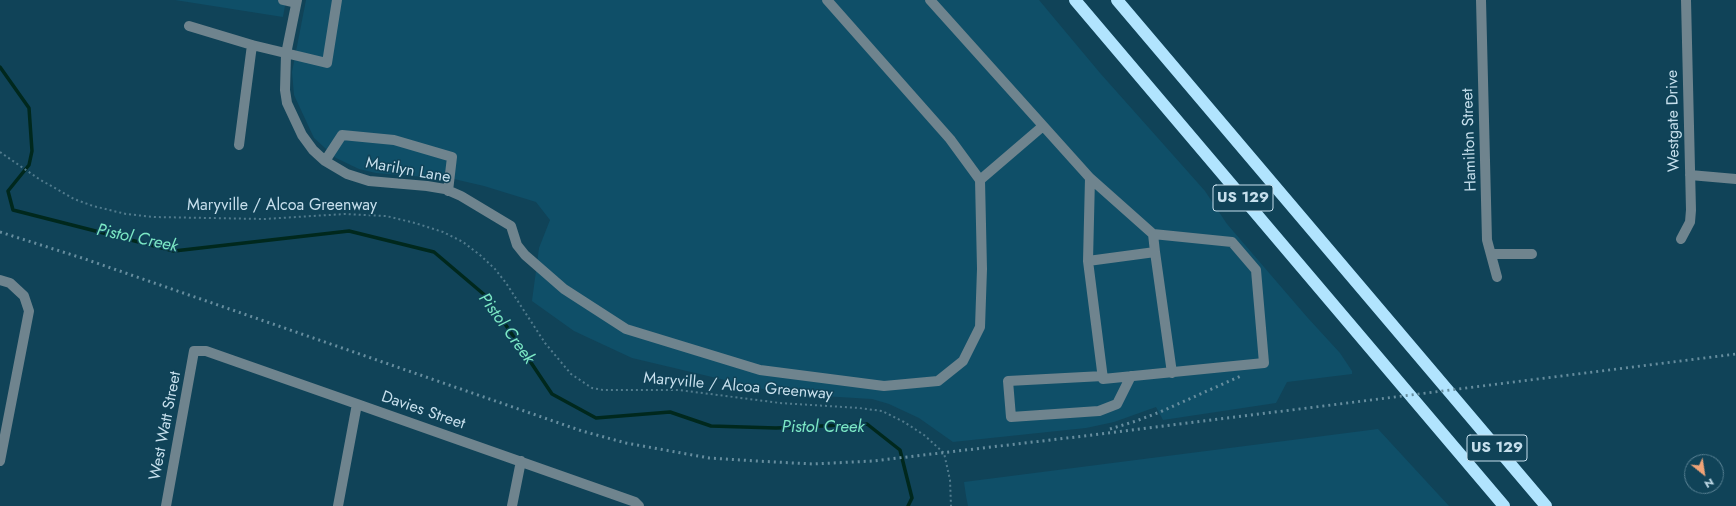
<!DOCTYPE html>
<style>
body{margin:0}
#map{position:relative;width:1736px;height:506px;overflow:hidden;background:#104358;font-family:Jost,sans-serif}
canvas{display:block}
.north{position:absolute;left:1684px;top:454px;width:40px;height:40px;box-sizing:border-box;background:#104358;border:1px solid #598193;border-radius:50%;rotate:150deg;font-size:11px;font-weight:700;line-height:16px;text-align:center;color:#c6dfec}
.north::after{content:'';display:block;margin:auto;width:14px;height:18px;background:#efa377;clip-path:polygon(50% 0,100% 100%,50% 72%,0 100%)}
</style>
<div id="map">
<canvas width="1736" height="506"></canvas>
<div class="north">N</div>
</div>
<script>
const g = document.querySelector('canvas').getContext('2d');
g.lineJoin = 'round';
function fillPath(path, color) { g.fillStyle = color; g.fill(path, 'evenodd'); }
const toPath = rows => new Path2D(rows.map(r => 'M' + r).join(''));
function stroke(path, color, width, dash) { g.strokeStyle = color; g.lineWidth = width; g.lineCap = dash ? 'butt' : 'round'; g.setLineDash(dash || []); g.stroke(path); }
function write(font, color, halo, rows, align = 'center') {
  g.font = font + ' Jost,sans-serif'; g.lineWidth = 3; g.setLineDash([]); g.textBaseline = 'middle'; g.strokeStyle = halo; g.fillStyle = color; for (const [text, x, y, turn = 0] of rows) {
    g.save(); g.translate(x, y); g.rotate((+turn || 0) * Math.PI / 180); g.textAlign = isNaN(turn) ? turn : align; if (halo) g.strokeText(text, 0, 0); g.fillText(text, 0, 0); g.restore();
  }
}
fillPath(toPath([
 [175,0,286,0,283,17],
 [306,0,1039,0,1100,73,1205,191,1227,224,1307,317,1340,353,1352,371,1352,374,1287,382,1276,403,1163,420,1156,407,1114,422,1086,428,953,442,919,418,889,404,872,399,822,396,767,390,632,358,574,331,532,301,539,248,550,220,536,202,484,186,441,176,436,178,376,173,359,169,336,158,314,138,294,95,292,72],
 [1378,429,1449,506,968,506,966,496,964,482]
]), '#0f4f68');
stroke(toPath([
 [0,67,29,108,32,151,29,165,8,191,13,210,174,251,349,231,434,252,487,297,552,394,596,418,670,412,711,426,776,428,867,424,900,450,912,498,908,506]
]), '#00281d', 3.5);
stroke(toPath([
 [0,152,39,179,74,199,93,206,126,214,154,217,264,219,345,214,386,216,415,223,443,232,463,242,480,255,495,269,506,283,545,343,571,374,592,388,603,390,679,390,780,403,859,408,882,411,904,422,924,435,944,453,950,480,951,506]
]), '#517b8d', 2, [2, 3]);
stroke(toPath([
 [283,0,296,3],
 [297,0,286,54,285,90,287,103,302,135,313,150,325,161,347,174,369,181,427,186,445,189,461,196,511,226,517,245,525,255,564,289,626,329,760,370,884,386,938,381,963,361,980,327,982,269,980,180,950,139,827,0],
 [930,0,1090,178,1153,234,1232,242,1256,270,1264,363,1103,379,1088,261],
 [1481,0,1487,240,1497,277],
 [189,26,252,45,327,63,337,0],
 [239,145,252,45],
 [325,161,342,135,394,140,452,157,448,191],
 [1690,175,1736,179],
 [1090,178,1088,261,1155,252,1153,234],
 [980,180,1043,126],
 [1681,239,1690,222,1691,210,1686,0],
 [1155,252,1172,373],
 [1491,254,1532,254],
 [0,280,10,283,24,296,29,311,0,461],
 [1103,376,1008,381,1011,417,1099,411,1117,404,1131,376],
 [166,506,194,351,206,351,357,404,635,502,639,506],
 [338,506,357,404],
 [512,506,521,461]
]), '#6f848e', 10);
stroke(toPath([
 [1075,0,1504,506],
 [1117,0,1546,506]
]), '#b1e4fe', 12);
stroke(toPath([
 [0,232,85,259,582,431,626,443,709,458,756,461,813,464,873,461,1101,434,1736,354],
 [1110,429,1136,421,1160,412,1243,375]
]), '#668d9e', 3, [2, 4]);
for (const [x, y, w] of [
 [1243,198,60],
 [1497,448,60]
]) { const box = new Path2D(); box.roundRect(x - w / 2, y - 13, w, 26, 3); g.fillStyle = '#104358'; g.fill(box); stroke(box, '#c6dfec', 1); }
write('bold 15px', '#c6dfec', null, [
 ["US 129",1243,198],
 ["US 129",1497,448]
]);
write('16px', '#c6dfec', '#104358', [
 ["Westgate Drive",1674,121,-91],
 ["Hamilton Street",1470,140,-92],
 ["Marilyn Lane",408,171,10],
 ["Maryville / Alcoa Greenway",282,206],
 ["Maryville / Alcoa Greenway",738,387,5],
 ["Davies Street",423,411,19],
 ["West Watt Street",166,426,-79]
]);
write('italic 17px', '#7ce8c5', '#104358', [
 ["Pistol Creek",137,239,12],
 ["Pistol Creek",506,329,54],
 ["Pistol Creek",823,428]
]);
</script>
